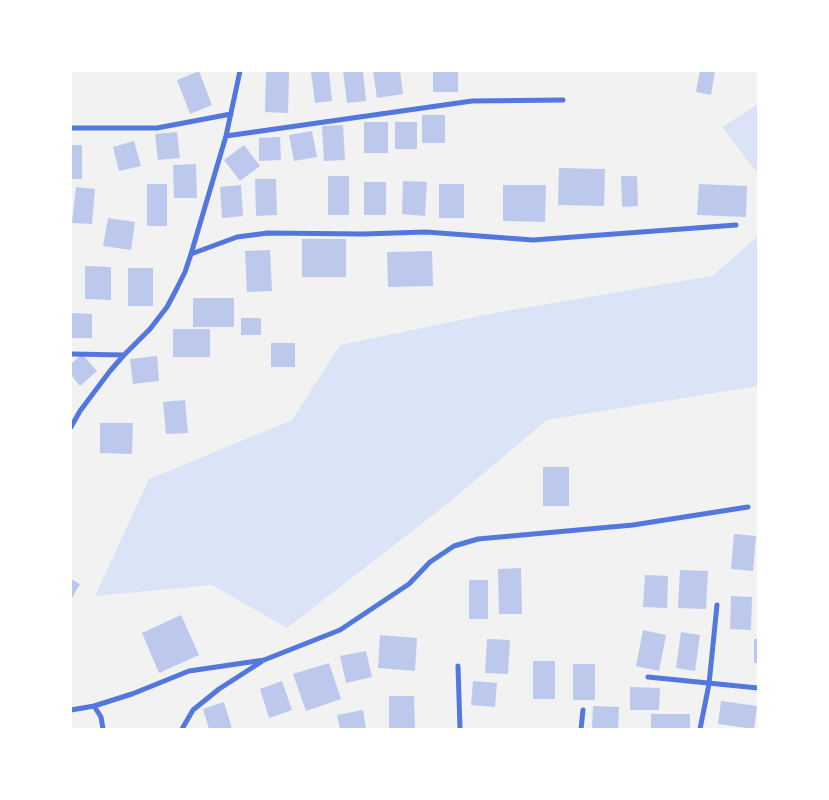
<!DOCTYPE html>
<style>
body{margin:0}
#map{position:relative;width:829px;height:800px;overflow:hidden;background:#f2f2f2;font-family:"Asap Condensed",sans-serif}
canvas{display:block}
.frame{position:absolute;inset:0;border:72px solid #fff;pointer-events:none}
</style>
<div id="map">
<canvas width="829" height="800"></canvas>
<div class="frame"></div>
</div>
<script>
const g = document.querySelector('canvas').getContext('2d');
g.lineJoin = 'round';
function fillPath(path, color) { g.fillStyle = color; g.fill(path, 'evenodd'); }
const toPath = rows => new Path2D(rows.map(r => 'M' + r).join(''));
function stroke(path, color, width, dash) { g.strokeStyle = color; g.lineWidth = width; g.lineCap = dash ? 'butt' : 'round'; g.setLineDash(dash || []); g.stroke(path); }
fillPath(toPath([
 [758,104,758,174,722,127],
 [758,236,758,386,547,420,446,505,287,628,212,585,95,596,149,479,292,420,340,345,494,313,712,276]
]), '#dbe4f7');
fillPath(toPath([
 [199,71,212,105,190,114,177,80],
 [320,71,329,71,332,101,315,103,311,72],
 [343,71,363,71,366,101,347,103],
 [373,71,400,71,403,94,377,98],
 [433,71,458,71,458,92,433,92],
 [700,71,715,71,711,95,696,92],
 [266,72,289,72,288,113,265,112],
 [422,115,445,115,445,143,422,143],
 [364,122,388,122,388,153,364,153],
 [395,122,417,122,417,149,395,149],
 [343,125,345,160,324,161,322,126],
 [312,131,317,157,294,161,289,135],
 [177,132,180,158,158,160,155,134],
 [280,137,281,160,259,161,259,138],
 [134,141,141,166,119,171,113,147],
 [71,145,82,145,82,179,71,179],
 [244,145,260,166,240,181,224,160],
 [196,164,197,198,174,198,173,165],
 [559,168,605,169,604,206,558,205],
 [328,176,349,176,349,215,328,215],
 [621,176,637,176,638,206,622,207],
 [255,179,276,179,277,215,256,216],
 [403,181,427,182,425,216,402,214],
 [364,182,386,182,386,215,364,215],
 [147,184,167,184,167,226,147,226],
 [439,184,464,184,464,218,439,218],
 [699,184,747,186,746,217,697,215],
 [241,185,243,216,222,218,220,187],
 [503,185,546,185,545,222,503,221],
 [76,187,95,189,92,224,72,223],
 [108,218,135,222,131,250,103,246],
 [302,239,346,239,346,277,302,277],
 [270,250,272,291,247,292,245,251],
 [432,251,433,286,388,287,387,252],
 [85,266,111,267,111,300,85,299],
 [128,268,153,268,153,306,128,306],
 [193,298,234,298,234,327,193,327],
 [71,313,92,314,92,338,71,338],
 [241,318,261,318,261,335,241,335],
 [173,329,210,329,210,357,173,357],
 [271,343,295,343,295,367,271,367],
 [82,354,97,371,80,386,71,375,71,364],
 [157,356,159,381,133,384,130,359],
 [185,400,188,433,166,434,163,402],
 [100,423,133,423,132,454,100,453],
 [543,467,569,467,569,506,543,506],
 [734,534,756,536,753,571,731,569],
 [521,568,522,614,499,614,498,569],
 [680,570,708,571,706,609,678,608],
 [645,575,668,576,667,608,643,607],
 [71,579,80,584,71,600],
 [469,580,488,580,488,619,469,619],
 [731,596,752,597,751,630,730,629],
 [181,615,199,655,159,673,142,633],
 [643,630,666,635,659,671,636,666],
 [681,632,700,635,695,671,676,668],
 [380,635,417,638,415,671,378,668],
 [487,639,510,640,508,674,485,673],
 [754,639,758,639,758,663,754,663],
 [366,651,372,677,346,683,340,656],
 [533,661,555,661,555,699,533,699],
 [329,663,341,699,306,711,293,674],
 [573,664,595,664,595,700,573,700],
 [282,681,292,710,269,718,260,689],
 [473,681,497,683,495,707,471,705],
 [630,687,660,688,659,710,630,710],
 [389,696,414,696,415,729,389,729],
 [721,701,757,706,754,729,718,724],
 [224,702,232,729,209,729,203,709],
 [593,706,619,707,618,729,592,729],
 [363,710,366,729,340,729,337,715],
 [651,714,690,714,690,729,651,729]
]), '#bdc9ec');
stroke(toPath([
 [71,128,157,128,231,114],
 [226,136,472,101,563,100],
 [191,254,237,237,268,233,363,234,426,232,533,240,736,225],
 [71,354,124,355],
 [71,427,80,411,110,371,124,355,150,329,167,307,176,290,185,272,191,254,226,136,240,71],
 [458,666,460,729],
 [648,677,758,688],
 [94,706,101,717,103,729],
 [71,710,94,706,132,694,189,671,264,660,340,630,409,584,430,562,454,546,478,539,633,525,748,507],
 [182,729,193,710,219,689,261,662],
 [581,729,583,710],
 [700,729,709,684,717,605]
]), '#5277de', 5);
</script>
